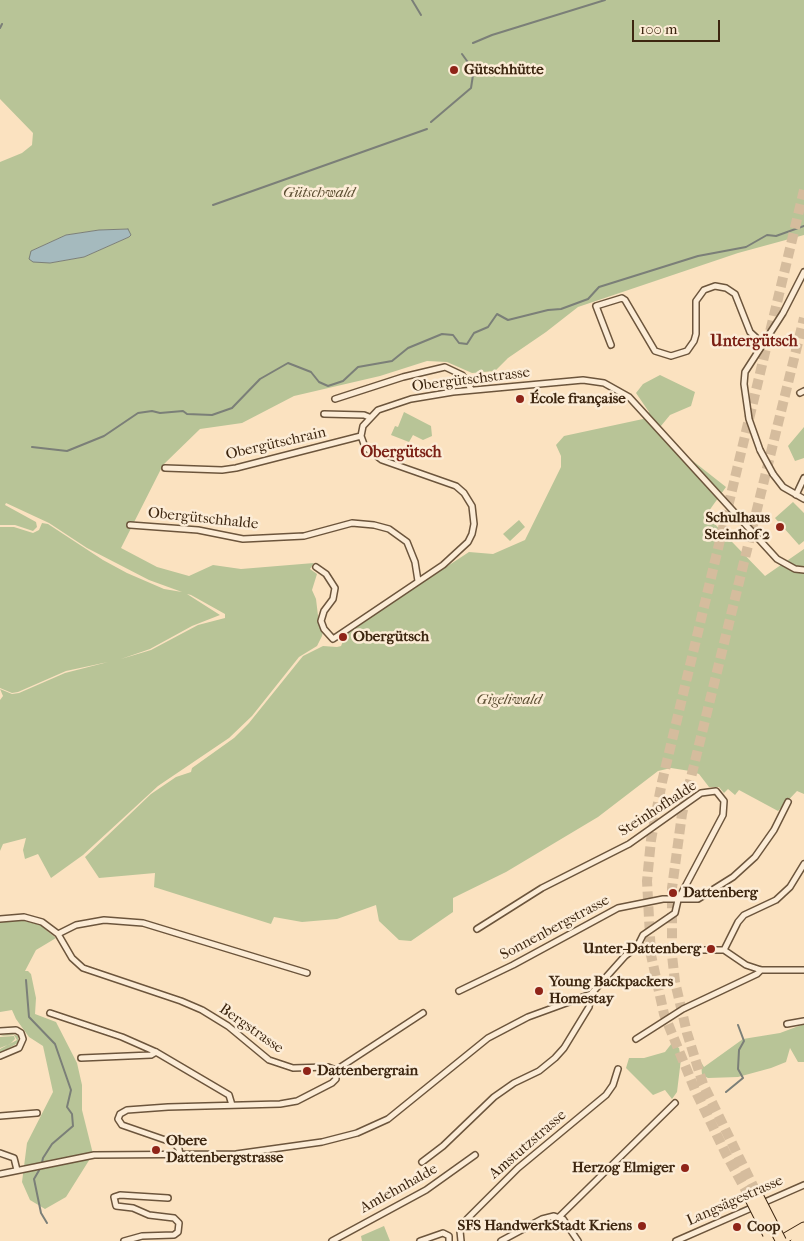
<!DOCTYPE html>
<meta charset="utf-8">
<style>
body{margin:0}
#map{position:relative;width:804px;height:1241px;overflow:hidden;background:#fbe2c0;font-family:"IM FELL French Canon",serif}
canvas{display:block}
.scale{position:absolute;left:632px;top:20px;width:88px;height:22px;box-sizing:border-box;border:2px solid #3d2610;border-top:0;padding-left:6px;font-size:15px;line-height:18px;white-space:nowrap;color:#3d2610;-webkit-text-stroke:4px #fcecd6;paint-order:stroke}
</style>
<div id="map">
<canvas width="804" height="1241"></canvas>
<div class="scale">100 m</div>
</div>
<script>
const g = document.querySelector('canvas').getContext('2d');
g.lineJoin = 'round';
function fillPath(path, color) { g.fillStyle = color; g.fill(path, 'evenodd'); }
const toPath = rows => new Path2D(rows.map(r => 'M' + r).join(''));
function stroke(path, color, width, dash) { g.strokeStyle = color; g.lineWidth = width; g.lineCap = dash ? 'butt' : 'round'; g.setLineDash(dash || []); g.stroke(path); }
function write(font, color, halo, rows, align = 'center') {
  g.font = font + ' "IM FELL French Canon",serif'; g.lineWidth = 5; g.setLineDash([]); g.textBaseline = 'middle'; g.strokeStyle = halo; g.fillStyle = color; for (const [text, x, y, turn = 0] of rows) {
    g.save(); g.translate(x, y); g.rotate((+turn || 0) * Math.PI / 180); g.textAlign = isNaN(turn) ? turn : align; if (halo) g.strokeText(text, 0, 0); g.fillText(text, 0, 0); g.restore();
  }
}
fillPath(toPath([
 [0,0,804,0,804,235,738,253,578,307,546,332,508,358,495,371,472,373,447,362,427,361,380,376,294,396,242,423,200,429,163,465,121,548,157,567,189,576,213,565,241,569,314,563,310,569,317,574,312,590,316,599,319,624,323,631,322,636,317,646,299,657,252,716,229,738,158,786,83,855,51,878,38,854,25,859,23,850,26,838,3,844,0,851,0,700,3,696,0,689,12,694,19,693,65,673,108,662,66,671,18,692,12,693,0,688,0,527,14,527,33,533,39,530,42,523,48,524,103,560,127,573,164,589,182,592,149,580,87,548,49,523,6,503,5,505,36,522,37,527,33,531,15,525,0,525,0,162,22,153,32,145,33,133,0,99],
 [127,229,131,235,129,237,84,257,50,263,31,251,66,235,99,230],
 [187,594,191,595,225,614,225,618,198,625,151,650,121,659,150,649,192,626,220,615],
 [660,375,695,392,691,406,670,415,656,432,726,487,706,515,765,576,804,549,804,794,797,791,778,811,739,790,735,795,728,789,724,793,719,787,709,787,699,774,690,771,671,768,658,771,598,817,506,872,453,898,453,912,411,941,399,940,379,921,376,905,337,919,302,922,274,917,271,924,154,887,155,873,99,878,85,857,151,794,176,777,191,772,192,768,234,738,249,723,303,656,323,646,337,647,341,646,347,632,469,552,493,554,525,540,561,467,561,456,556,445,564,436,643,419,649,412,636,393,643,384],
 [404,412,431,426,432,436,423,440,413,435,409,442,391,435,395,426,398,427],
 [804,427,804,458,795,461,788,446],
 [793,502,804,513,804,541,799,545,775,518],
 [519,520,525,527,510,541,503,534],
 [21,920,40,925,56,938,36,950,25,971,28,971,31,974,36,998,35,1014,56,1022,77,1063,82,1085,82,1110,93,1154,66,1197,45,1209,30,1200,22,1182,27,1143,53,1092,43,1046,29,1037,16,1019,12,1010,0,1012,0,922],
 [804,1024,804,1062,798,1062,790,1048,786,1062,771,1068,738,1077,708,1078,702,1075,701,1062,704,1067,743,1039,780,1033],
 [10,1033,18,1036,18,1043,0,1053,0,1049,17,1040,14,1035,0,1036],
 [14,1036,15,1039,10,1044,0,1048,0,1037],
 [672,1043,679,1048,681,1059,677,1092,672,1099,665,1090,653,1095,626,1068,629,1058,644,1058,665,1052],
 [384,1226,390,1241,362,1241,361,1236]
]), '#b8c497');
const water = toPath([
 [128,229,131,235,129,237,84,257,50,263,33,262,29,259,31,251,66,235,99,230,128,229]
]);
fillPath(water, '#a5babe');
stroke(water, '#7b7f78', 1);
stroke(toPath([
 [412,0,421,15],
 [0,28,2,24],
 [473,43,492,35,605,0],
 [462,54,472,68],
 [431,122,471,88,473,75],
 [213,205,427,129],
 [32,447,67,451,104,436,138,413,152,411,160,413,183,411,187,414,212,415,232,408,260,379,288,363,311,372,319,382,328,386,343,381,358,367,392,361,408,348,442,334,453,335,459,343,467,344,474,333,488,327,497,314,508,320,548,310,561,309,588,299,599,287,698,256,746,247,767,235,776,236,804,226],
 [26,980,29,1017,55,1044,71,1090,67,1107,72,1114,73,1126,52,1144,43,1158,41,1167,34,1179,41,1213,47,1223],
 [726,1092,743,1078,738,1069,739,1050,744,1041,738,1025]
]), '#7b7f78', 2);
stroke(toPath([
 [756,1192,703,1084,687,1033,675,982,672,955,672,888,682,814,804,318],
 [749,1196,726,1154,695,1090,664,1014,651,955,647,881,651,840,662,782,804,190]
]), '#d5bc9d', 10, [10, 5]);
const minor = toPath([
 [611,345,596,306,622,298,625,300,655,351,671,356,687,351,694,341,696,334,696,301,704,290,715,286,726,288,735,294,750,332,763,344],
 [800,393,804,391],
 [335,399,403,377,445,367,462,375,471,389],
 [324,414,364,415,369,417],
 [760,450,749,419,744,384,745,372,783,313,804,272],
 [165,468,222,470,236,468,361,436],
 [773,474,783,487,804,499],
 [796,495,804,478],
 [130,525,198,530,243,539,304,536,352,523,374,525,389,529,407,542,415,562,418,581],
 [316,567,326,574,335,588,333,599,324,611,321,621,324,629,333,639,443,565,468,542,472,534,474,524,472,506,464,493,456,486,382,460,365,447,361,436,363,426,378,410,411,399,453,392,583,380,604,383,629,397,777,559,795,569,804,570],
 [0,919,24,917,42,922,58,934,72,958,83,968,181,1001,202,1010,228,1026,269,1060,293,1068,328,1067,336,1070],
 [477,929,542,888,629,844,701,793,716,791,724,801,723,815,678,900,675,913,643,935,637,947],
 [58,934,76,925,104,920,143,923,307,973],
 [637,947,667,950,724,950,746,965,761,970,804,970],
 [724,950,738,922,744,915,776,900,790,887,804,864],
 [459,991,513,965,618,908,663,899,698,899,733,877,755,857,774,830,788,802],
 [50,1013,122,1037,156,1052,229,1095,232,1105],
 [787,1024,804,1021],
 [0,1031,16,1030,21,1033,23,1039,19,1048,0,1056],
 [636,1039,683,1009,757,974,761,970],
 [81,1058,151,1055,156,1052],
 [336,1070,423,1013],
 [0,1116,37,1113],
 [0,1153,14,1158,17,1170],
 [180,1155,179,1149,174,1143,122,1125,118,1119,120,1114,127,1110,168,1107,280,1104,297,1101,332,1083,336,1079,336,1070],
 [422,1162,443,1146,494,1097,514,1083,539,1071,555,1058,564,1048,589,1007,591,994],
 [0,1174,94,1155,236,1154,322,1142,357,1133,388,1119,488,1038,528,1017,591,994,625,956,637,947],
 [559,1217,675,1103],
 [124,1241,142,1236,174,1235,178,1232,179,1223,174,1218,149,1215,133,1208,116,1206,114,1197,120,1195,168,1198],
 [332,1241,426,1190,475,1155],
 [420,1241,443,1233,449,1236,449,1241],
 [461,1241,460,1231,467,1219,518,1168,606,1095,613,1085,618,1069],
 [501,1241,542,1219,554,1216,563,1219,578,1241],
 [676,1241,804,1185]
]);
const primary = toPath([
 [780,1241,804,1227]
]);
const motorway = toPath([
 [796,1241,804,1236]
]);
stroke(minor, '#6c553c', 8);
stroke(primary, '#3d2610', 11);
stroke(motorway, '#3d2610', 12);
stroke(minor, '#fcecd6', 5);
stroke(primary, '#fbe2c0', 9);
stroke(motorway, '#fbe2c0', 10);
const minorBridge = toPath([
 [760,450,773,474]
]);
const motorwayBridge = toPath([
 [756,1192,781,1241],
 [749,1196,768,1234]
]);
stroke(minorBridge, '#6c553c', 8, []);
stroke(motorwayBridge, '#3d2610', 12, []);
stroke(minorBridge, '#fcecd6', 5);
stroke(motorwayBridge, '#fbe2c0', 10);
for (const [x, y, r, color] of [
 [454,70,5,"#8f2418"],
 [520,399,5,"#8f2418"],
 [780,527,5,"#8f2418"],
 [343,637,5,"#8f2418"],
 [673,893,5,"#8f2418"],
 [711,949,5,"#8f2418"],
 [539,991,5,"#8f2418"],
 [307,1071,5,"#8f2418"],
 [156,1150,5,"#8f2418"],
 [685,1168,5,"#8f2418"],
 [642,1226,5,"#8f2418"],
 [737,1227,5,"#8f2418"]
]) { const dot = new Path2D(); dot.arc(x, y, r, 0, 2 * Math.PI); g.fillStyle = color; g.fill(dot); stroke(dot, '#fcecd6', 2); }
write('bold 15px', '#3d2610', '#fcecd6', [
 ["Gütschhütte",464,70],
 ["École française",530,399],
 ["Schulhaus",770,518,"right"],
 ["Steinhof 2",770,535,"right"],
 ["Obergütsch",353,637],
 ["Dattenberg",683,893],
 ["Unter-Dattenberg",701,949,"right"],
 ["Young Backpackers",549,982],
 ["Homestay",549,999],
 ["Dattenbergrain",317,1071],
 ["Obere",166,1141],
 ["Dattenbergstrasse",166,1158],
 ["Herzog Elmiger",675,1168,"right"],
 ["SFS HandwerkStadt Kriens",632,1226,"right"],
 ["Coop",747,1227]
], 'left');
write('italic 15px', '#5c4e32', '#fcecd6', [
 ["Gütschwald",319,193],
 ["Gigeliwald",509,700]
]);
write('15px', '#3d2610', '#fcecd6', [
 ["Obergütschstrasse",471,380,-7],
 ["Obergütschrain",276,444,-13],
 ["Obergütschhalde",203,519,6],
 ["Steinhofhalde",658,809,-33],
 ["Sonnenbergstrasse",555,928,-28],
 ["Bergstrasse",251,1029,35],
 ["Amstutzstrasse",528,1145,-41],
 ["Amlehnhalde",399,1189,-29],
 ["Langsägestrasse",735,1201,-24]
]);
write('bold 16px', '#7a1f14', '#fcecd6', [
 ["Untergütsch",754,342],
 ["Obergütsch",401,453]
]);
</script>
